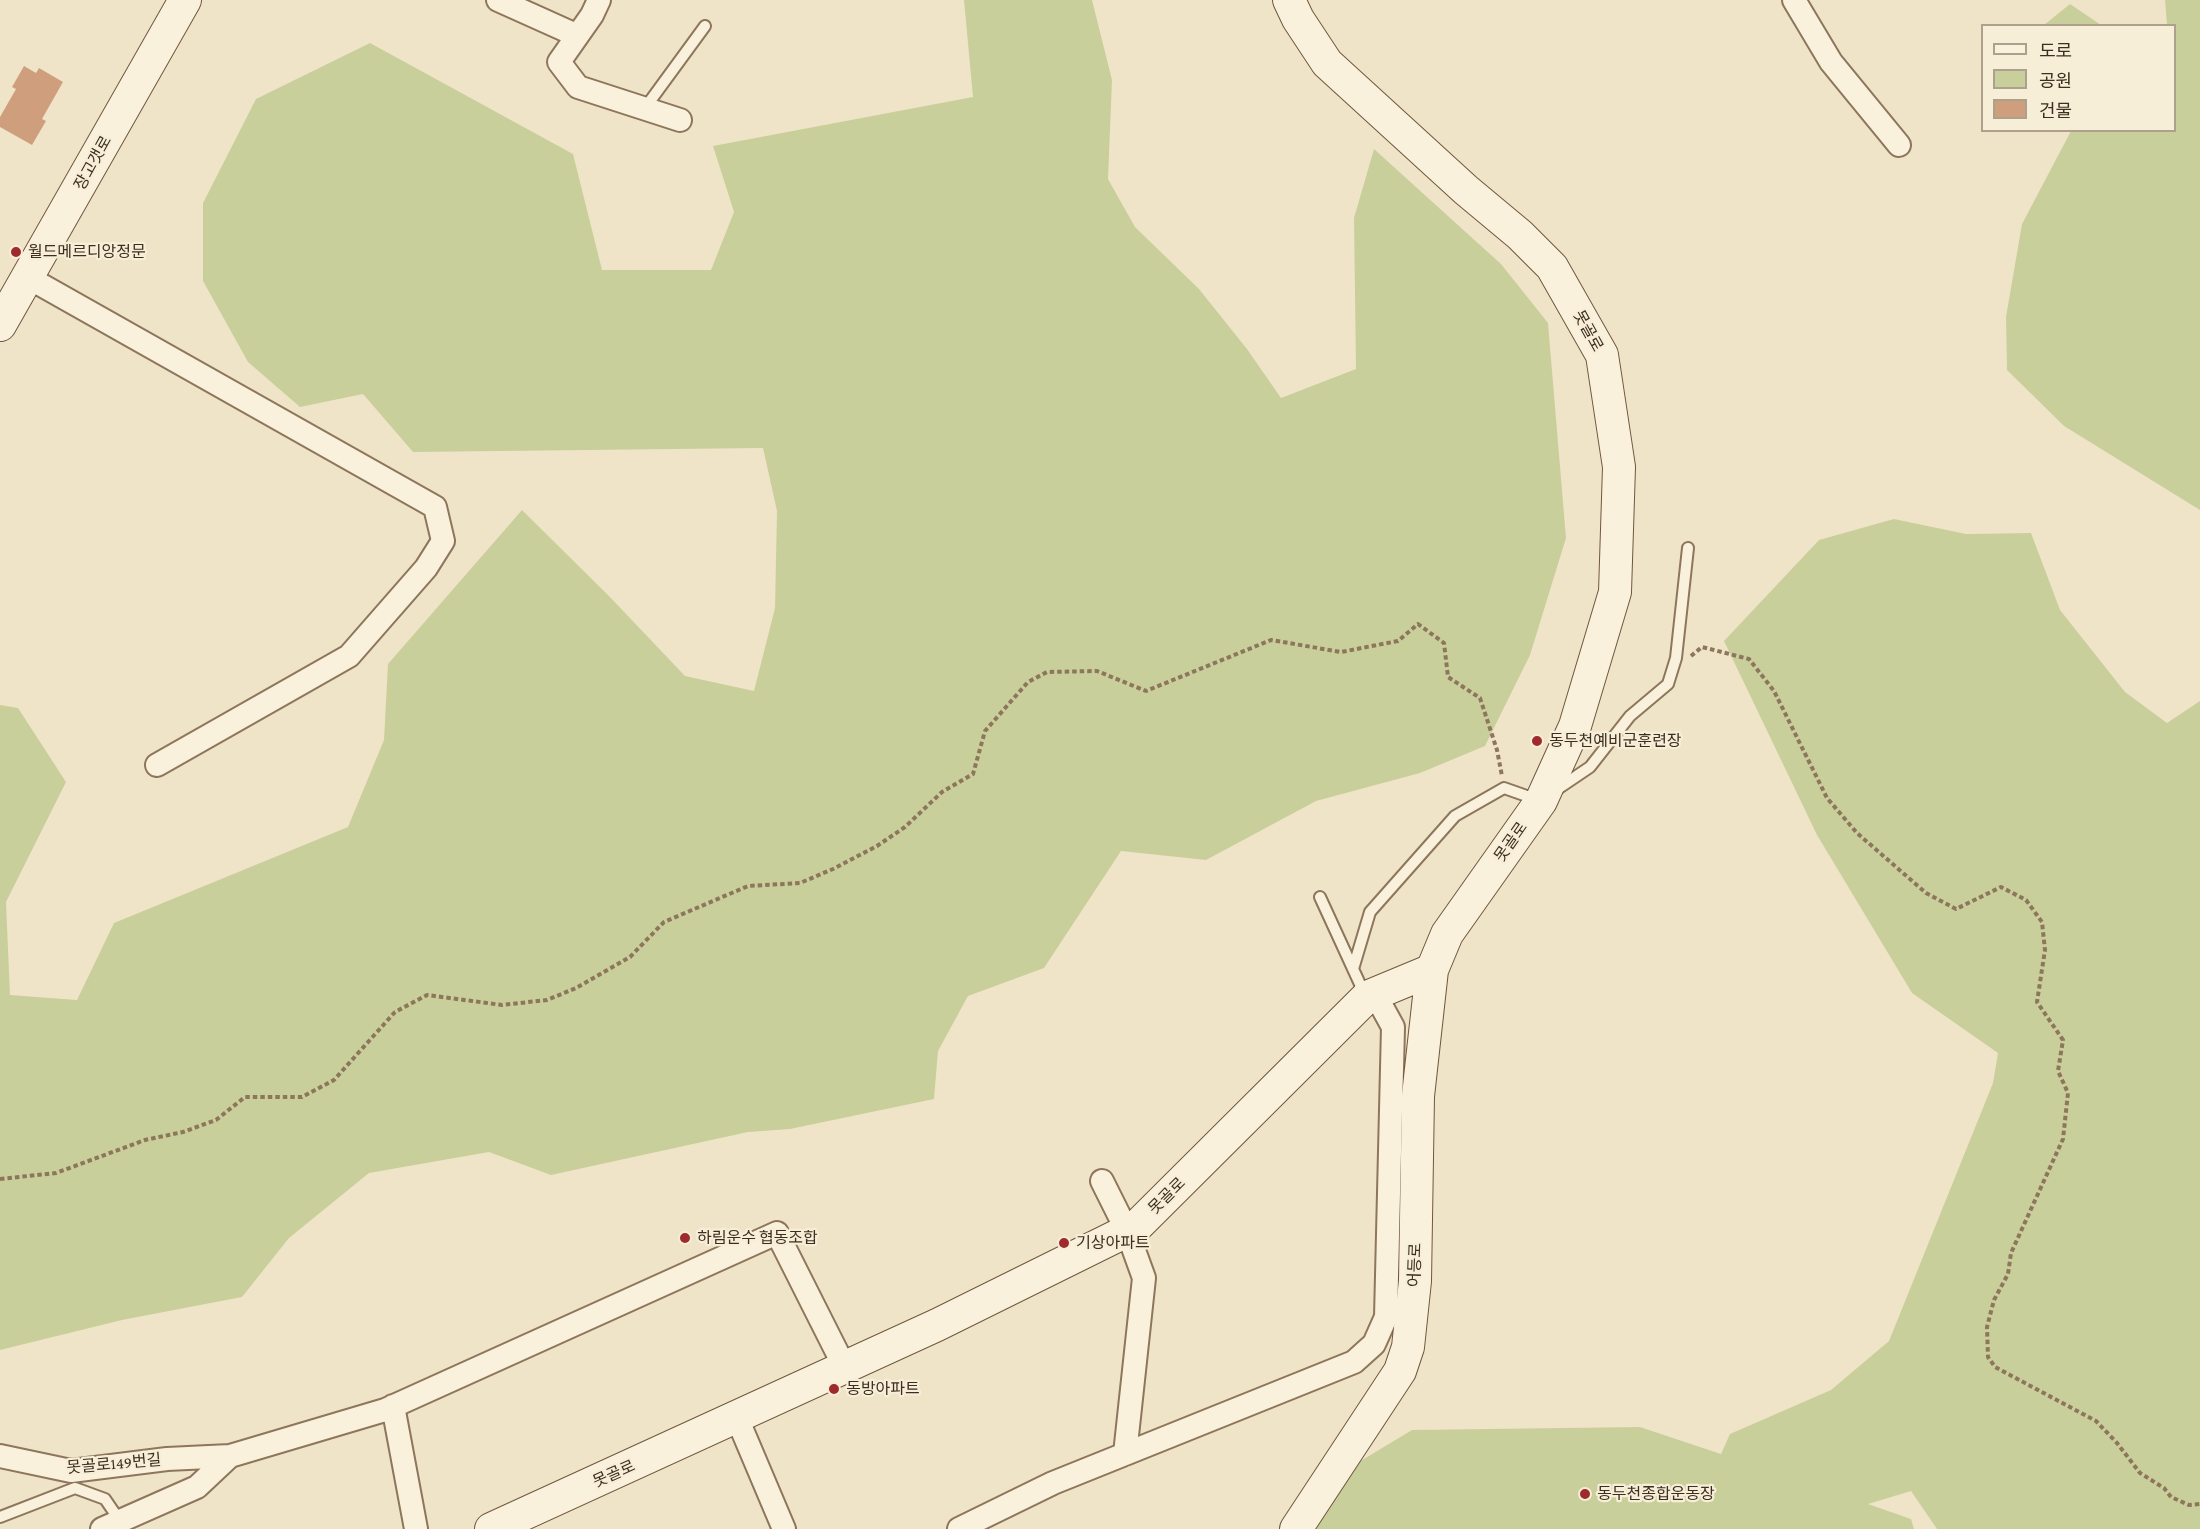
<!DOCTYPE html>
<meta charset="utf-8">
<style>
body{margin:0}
#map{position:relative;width:2200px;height:1529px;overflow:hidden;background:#f0e4c8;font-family:"Crimson Pro","Noto Sans KR",serif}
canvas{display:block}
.legend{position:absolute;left:1981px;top:24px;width:195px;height:108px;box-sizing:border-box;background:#f7eed8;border:2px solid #ada18e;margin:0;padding:8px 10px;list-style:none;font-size:18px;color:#3d2e20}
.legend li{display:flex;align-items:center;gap:12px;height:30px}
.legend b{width:30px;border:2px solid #ada18e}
</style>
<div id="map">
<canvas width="2200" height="1529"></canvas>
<ul class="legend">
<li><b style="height:8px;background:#faf1dc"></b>도로</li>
<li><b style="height:16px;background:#c9cf9b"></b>공원</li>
<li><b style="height:16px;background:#cf9f7d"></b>건물</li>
</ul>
</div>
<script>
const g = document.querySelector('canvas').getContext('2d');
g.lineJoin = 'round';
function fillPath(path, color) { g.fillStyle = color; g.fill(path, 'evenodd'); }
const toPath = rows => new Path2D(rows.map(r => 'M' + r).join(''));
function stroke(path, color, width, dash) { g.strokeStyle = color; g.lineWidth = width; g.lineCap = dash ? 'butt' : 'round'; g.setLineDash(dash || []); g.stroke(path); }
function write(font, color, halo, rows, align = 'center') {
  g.font = font + ' "Crimson Pro","Noto Sans KR",serif'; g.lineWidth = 4.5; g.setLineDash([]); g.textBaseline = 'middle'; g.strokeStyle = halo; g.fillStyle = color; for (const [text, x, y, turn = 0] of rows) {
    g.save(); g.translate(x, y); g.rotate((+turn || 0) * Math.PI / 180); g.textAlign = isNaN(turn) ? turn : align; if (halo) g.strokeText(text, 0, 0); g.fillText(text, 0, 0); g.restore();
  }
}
fillPath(toPath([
 [964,0,1092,0,1112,80,1108,179,1135,227,1199,289,1247,349,1281,398,1356,369,1354,218,1374,149,1501,264,1548,323,1566,538,1530,655,1485,746,1420,773,1316,801,1206,860,1121,851,1044,968,968,996,938,1051,934,1099,790,1129,748,1132,551,1175,489,1152,369,1173,289,1238,242,1297,122,1320,0,1350,0,705,18,708,66,782,6,902,10,995,77,1000,114,923,348,827,384,740,388,664,522,510,608,595,685,676,754,691,775,608,777,511,763,448,413,452,363,394,300,407,248,362,203,281,203,203,256,99,370,43,573,154,602,270,711,270,734,212,713,146,973,97],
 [2165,0,2200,0,2200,510,2064,426,2007,370,2006,317,2022,224,2071,131,2174,130,2174,26,2167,25],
 [2070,4,2101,25,2044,25],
 [1894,519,1966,534,2031,533,2060,610,2125,692,2167,723,2200,701,2200,1529,1937,1529,1911,1491,1868,1504,1911,1519,1914,1529,1311,1529,1349,1468,1412,1430,1640,1427,1721,1454,1730,1434,1831,1390,1889,1341,1993,1083,1998,1053,1912,993,1817,835,1724,641,1819,540]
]), '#c9cf9b');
fillPath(toPath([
 [24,66,36,73,39,68,63,82,42,119,46,121,32,145,0,127,0,117,16,89,12,87]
]), '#cf9f7d');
const lane = toPath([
 [645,108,705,26],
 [1556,790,1590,767,1630,716,1668,684,1676,658,1688,548],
 [1320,897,1365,995],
 [1353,969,1370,912,1455,816,1504,788,1538,800],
 [0,1517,75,1488,105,1499,120,1521]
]);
const street = toPath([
 [498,0,576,35],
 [599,0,592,15,559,62,578,87,680,120],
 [1794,0,1831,62,1899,145],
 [29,278,435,507,443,541,426,568,349,656,157,765],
 [1102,1181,1127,1231,1144,1278,1125,1454],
 [393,1406,416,1529],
 [737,1418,784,1529],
 [0,1456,71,1471,167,1459,230,1456],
 [102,1529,197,1487,230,1456,385,1410,777,1233,845,1368],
 [959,1529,1053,1483,1354,1362,1374,1344,1386,1317,1393,1027,1376,996]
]);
const secondary = toPath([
 [1289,0,1298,19,1327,63,1466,190,1520,235,1552,267,1602,355,1619,467,1615,592,1575,726,1541,801,1447,934,1432,970,1418,1096,1415,1281,1408,1347,1400,1371,1296,1529],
 [0,325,185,0],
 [491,1529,937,1325,1137,1226,1367,997,1432,970]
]);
stroke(lane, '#8d765c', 14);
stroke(street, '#8d765c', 26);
stroke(secondary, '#6f573f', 34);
stroke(toPath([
 [1691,656,1702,647,1749,659,1774,691,1827,798,1857,833,1926,893,1956,909,2001,887,2026,900,2042,922,2045,950,2037,1002,2063,1040,2058,1071,2068,1093,2063,1139,2011,1253,2008,1274,1994,1300,1987,1327,1988,1357,1995,1367,2096,1421,2117,1443,2140,1473,2164,1488,2171,1497,2189,1505,2200,1504],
 [0,1179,56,1173,145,1140,183,1132,216,1120,245,1097,302,1097,334,1080,395,1012,427,995,502,1005,547,1000,576,988,630,957,664,922,748,886,800,883,833,869,877,846,905,827,942,792,973,774,985,731,1028,682,1047,672,1097,671,1146,691,1271,640,1341,652,1398,641,1418,624,1444,643,1448,677,1480,698,1497,750,1502,776]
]), '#8d765c', 4, [4.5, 3]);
stroke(lane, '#faf1dc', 10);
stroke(street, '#faf1dc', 22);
stroke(secondary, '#faf1dc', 32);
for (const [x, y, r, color] of [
 [16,252,6,"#9e2a2b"],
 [1537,741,6,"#9e2a2b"],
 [685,1238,6,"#9e2a2b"],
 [1064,1243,6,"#9e2a2b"],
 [834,1389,6,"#9e2a2b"],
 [1585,1494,6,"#9e2a2b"]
]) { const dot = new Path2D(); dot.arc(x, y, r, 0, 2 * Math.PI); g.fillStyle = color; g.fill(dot); stroke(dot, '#f7eed8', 2); }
write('16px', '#3d2e20', '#f7eed8', [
 ["장고갯로",93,163,-61],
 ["못골로",1588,331,61],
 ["못골로",1511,842,-55],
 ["못골로",1167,1196,-45],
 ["어등로",1415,1265,-88],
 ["못골로149번길",114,1464,-5],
 ["못골로",614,1474,-24]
]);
write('16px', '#3d2e20', '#f7eed8', [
 ["월드메르디앙정문",28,252],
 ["동두천예비군훈련장",1549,741],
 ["하림운수 협동조합",697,1238],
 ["기상아파트",1076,1243],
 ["동방아파트",846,1389],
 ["동두천종합운동장",1597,1494]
], 'left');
</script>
